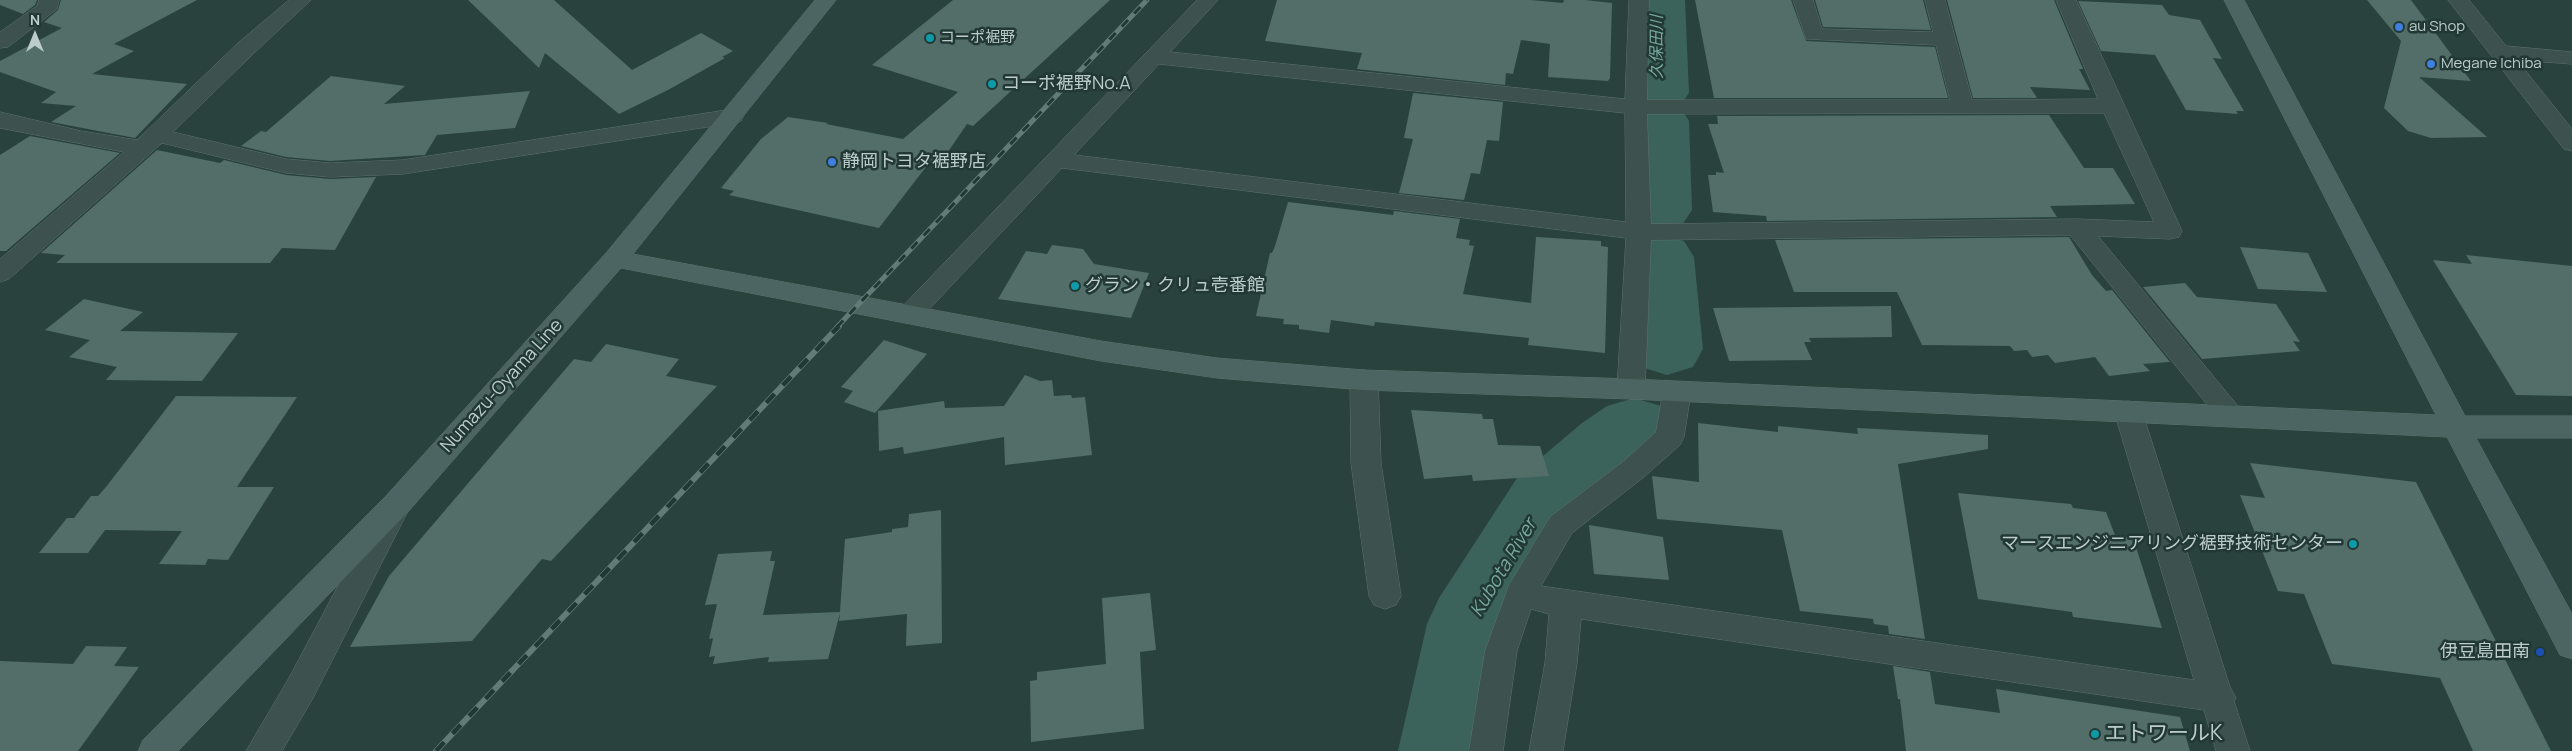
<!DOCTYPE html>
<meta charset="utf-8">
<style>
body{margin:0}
#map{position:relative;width:2572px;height:751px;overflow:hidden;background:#29423e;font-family:Manrope,sans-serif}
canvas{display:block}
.north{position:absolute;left:10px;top:10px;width:50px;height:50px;-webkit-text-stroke:4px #223834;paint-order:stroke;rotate:0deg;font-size:14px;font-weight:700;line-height:20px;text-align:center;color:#bbccc9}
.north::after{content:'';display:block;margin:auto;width:18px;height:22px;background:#bbccc9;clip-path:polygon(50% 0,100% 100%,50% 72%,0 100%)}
</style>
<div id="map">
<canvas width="2572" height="751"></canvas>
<div class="north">N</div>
</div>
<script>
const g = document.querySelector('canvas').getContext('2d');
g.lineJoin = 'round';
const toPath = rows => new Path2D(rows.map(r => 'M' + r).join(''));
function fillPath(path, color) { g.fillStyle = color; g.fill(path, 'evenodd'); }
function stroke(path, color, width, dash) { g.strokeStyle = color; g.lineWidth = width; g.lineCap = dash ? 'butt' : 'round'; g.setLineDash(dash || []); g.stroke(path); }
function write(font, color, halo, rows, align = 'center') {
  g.font = font + ' Manrope,"Noto Sans JP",sans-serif'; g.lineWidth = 5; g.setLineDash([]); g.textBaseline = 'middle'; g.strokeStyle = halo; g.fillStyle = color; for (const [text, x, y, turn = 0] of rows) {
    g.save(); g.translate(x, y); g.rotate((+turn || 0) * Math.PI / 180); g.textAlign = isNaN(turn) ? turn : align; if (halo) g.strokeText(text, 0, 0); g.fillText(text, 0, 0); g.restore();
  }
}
fillPath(toPath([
 [1631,0,1685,0,1689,93,1680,106,1675,107,1681,108,1689,121,1692,210,1682,225,1659,231,1636,225,1626,210,1629,121,1637,108,1643,107,1638,106,1629,93,1631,0],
 [1660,235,1684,241,1694,257,1703,349,1693,367,1667,375,1641,367,1631,349,1626,257,1636,241,1660,235],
 [1634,398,1661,406,1672,426,1661,446,1636,465,1573,522,1512,629,1490,751,1398,751,1427,624,1439,598,1517,478,1582,423,1607,406,1634,398]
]), '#3b635c');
fillPath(toPath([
 [0,0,37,0,35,5,23,14,0,5],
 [61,0,197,0,114,44,134,51,92,74,187,84,135,138,51,122,76,106,41,103,56,92,0,72,0,61,62,28,44,22,58,10],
 [468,0,554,0,632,70,701,33,733,51,722,57,725,58,668,90,619,114,545,53,539,68],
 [953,0,1110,0,973,126,967,124,939,165,929,163,879,228,729,195,734,191,721,188,761,139,788,117,828,123,826,124,903,139,958,92,872,65],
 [1277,0,1531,0,1563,3,1564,0,1585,0,1612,3,1610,78,1608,81,1548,77,1550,44,1521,40,1513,74,1506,73,1505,85,1357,69,1362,53,1265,41],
 [1695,0,1791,0,1806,41,1935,47,1948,98,1714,98],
 [1815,0,1923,0,1931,30,1823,27],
 [1947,0,2054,0,2083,69,2079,69,2090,90,2030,87,2037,98,1973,98],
 [2367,0,2411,0,2471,81,2419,77,2487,137,2431,138,2408,131,2384,108,2401,41],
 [2078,1,2162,5,2169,15,2200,20,2222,59,2213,58,2244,111,2236,111,2238,114,2186,110,2155,55,2101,51],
 [331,76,405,86,384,104,530,91,515,128,437,135,425,155,330,161,286,157,241,146,261,131,266,132],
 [1413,93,1503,102,1499,141,1487,140,1480,174,1471,173,1464,200,1399,193,1413,139,1404,138],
 [2049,115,2084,168,2113,168,2135,204,2050,206,2057,217,1767,221,1766,216,1713,212,1708,175,1716,175,1716,172,1724,173,1708,124,1718,124,1717,116],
 [30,136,120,153,6,251,0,251,0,155],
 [157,150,220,163,224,160,286,175,330,179,376,177,335,250,282,248,270,263,56,263,65,255,41,253],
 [1288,202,1393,215,1394,211,1460,219,1456,238,1470,240,1469,245,1474,246,1463,294,1531,303,1536,237,1601,241,1601,246,1608,247,1605,353,1528,345,1529,338,1375,322,1374,326,1331,320,1329,333,1299,329,1299,325,1283,324,1284,319,1256,316,1270,253,1272,253,1275,246],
 [2069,237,2092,275,2106,291,2112,290,2170,362,2143,364,2150,371,2109,376,2095,357,2055,363,2048,355,2032,357,2027,350,2014,351,2010,346,1922,345,1897,292,1794,292,1775,240],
 [1052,245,1083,249,1094,264,1149,273,1131,318,998,299,1026,251,1047,254],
 [2240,247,2308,253,2327,292,2258,289],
 [2466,255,2572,266,2572,396,2516,395,2433,260,2472,264],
 [2185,283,2197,297,2276,304,2300,342,2293,341,2300,351,2202,359,2143,287],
 [84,299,143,312,120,331,238,333,202,381,106,380,117,367,69,357,90,340,45,330],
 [1891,306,1892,337,1809,338,1811,342,1804,342,1812,360,1729,361,1713,308],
 [884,340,927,354,875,413,844,402,853,391,841,387],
 [606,344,679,359,666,376,717,386,551,561,542,559,472,641,350,647,389,576,574,359,591,362],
 [1025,375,1040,381,1052,380,1054,396,1071,395,1072,398,1085,397,1092,455,1005,465,1004,437,904,454,903,447,879,451,878,411,944,401,945,408,1004,406],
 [176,396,297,397,237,487,274,487,228,560,208,559,205,565,159,564,182,531,105,530,88,553,39,553,67,518,74,518,91,496,98,496,106,487],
 [1411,410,1482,414,1483,419,1493,419,1498,445,1540,446,1549,476,1473,481,1472,475,1424,479],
 [1698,423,1778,432,1778,426,1858,434,1857,428,1988,435,1988,449,1898,464,1925,639,1889,634,1888,626,1874,624,1873,619,1800,611,1782,530,1657,519,1652,476,1699,482],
 [2250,463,2416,482,2551,751,2473,751,2440,678,2332,664,2304,594,2278,591,2240,495,2265,498],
 [1958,493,2071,504,2073,508,2106,512,2115,535,2133,538,2162,628,2073,617,2072,612,1978,599],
 [941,510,942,643,906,646,907,614,839,621,840,613,828,659,768,662,769,657,713,664,715,656,709,657,713,638,709,639,717,604,705,605,718,554,772,551,770,561,775,561,763,615,840,612,845,539,892,532,892,529,908,527,909,514],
 [1589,525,1663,537,1669,580,1594,574],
 [1150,593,1156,650,1140,652,1144,729,1031,742,1030,681,1037,680,1037,672,1106,664,1102,598],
 [86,646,127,647,114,666,139,667,78,751,0,751,0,661,73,664],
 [1893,666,1930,672,1935,704,2000,713,1996,689,2180,717,2190,751,1906,751,1900,699,1898,699]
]), '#536d69');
const street = toPath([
 [39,0,59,0,57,9,8,47,0,48,0,32,37,6,39,0],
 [289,0,311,0,254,53,173,132,286,159,330,163,403,160,733,109,741,111,744,116,741,121,733,123,403,174,330,177,286,173,162,143,9,279,0,282,0,259,124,152,0,128,0,112,81,131,137,140,238,43,289,0],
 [1197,0,1218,0,1170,52,1625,99,1629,0,1649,0,1647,100,1950,100,1936,45,1806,39,1793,0,1813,0,1822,29,1933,32,1925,0,1945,0,1972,100,2098,99,2056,0,2076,0,2182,231,2179,237,2170,239,2098,236,2246,416,2242,423,2232,426,2222,423,2070,235,1651,240,1645,389,1641,396,1631,399,1621,396,1617,389,1626,238,1062,168,919,320,910,323,901,320,897,314,901,308,1197,0],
 [1159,64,1625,113,1626,222,1074,155,1159,64],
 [2104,113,2154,222,2077,219,1651,224,1647,114,2104,113],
 [2448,0,2469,0,2506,46,2572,52,2572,64,2517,60,2572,129,2572,151,2564,149,2448,0],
 [1364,370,1374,373,1378,380,1381,463,1401,596,1396,605,1385,609,1374,605,1369,596,1351,463,1350,380,1354,373,1364,370],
 [1677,382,1687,385,1691,392,1684,437,1680,445,1644,477,1572,533,1541,586,2194,680,2114,411,2118,404,2128,401,2138,404,2142,411,2230,687,2236,698,2234,701,2250,751,2216,751,2204,710,1581,619,1577,663,1563,751,1529,751,1545,663,1549,614,1531,609,1517,651,1503,751,1469,751,1485,651,1509,585,1550,517,1624,461,1656,432,1663,392,1667,385,1677,382],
 [392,501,403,505,407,513,313,698,282,751,246,751,289,678,381,505,392,501]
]);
const secondary = toPath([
 [815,0,836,0,633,254,1101,341,1217,358,1364,370,1631,379,2436,415,2224,0,2244,0,2465,416,2572,416,2572,438,2476,438,2572,614,2572,659,2560,655,2447,437,1631,399,1364,390,1217,378,1101,361,621,268,407,513,178,751,138,751,143,740,385,497,606,253,815,0]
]);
stroke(street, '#5f726f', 1);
stroke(secondary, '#5f726f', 1);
fillPath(street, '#3d524f');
fillPath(secondary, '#4c6562');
const railFar1 = toPath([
 [837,327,1147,0]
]);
const rail = toPath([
 [436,751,839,326]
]);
stroke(railFar1, '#627b76', 5);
stroke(rail, '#627b76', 6);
stroke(railFar1, '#223834', 3, [9]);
stroke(rail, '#223834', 4.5, [12]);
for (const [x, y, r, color] of [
 [2399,27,5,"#3f7fe0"],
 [930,38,5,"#0f9aa8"],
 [2431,64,5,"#3f7fe0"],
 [992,84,5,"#0f9aa8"],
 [832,162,5,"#3f7fe0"],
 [1075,286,5,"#0f9aa8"],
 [2353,544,5,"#0f9aa8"],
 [2540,652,5,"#1a4fb4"],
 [2095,734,5,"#0f9aa8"]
]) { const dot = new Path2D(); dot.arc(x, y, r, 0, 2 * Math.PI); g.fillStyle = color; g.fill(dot); stroke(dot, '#223834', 2); }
write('15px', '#bbccc9', '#223834', [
 ["au Shop",2409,27],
 ["コーポ裾野",940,38],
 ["Megane Ichiba",2441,64]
], 'left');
write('italic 16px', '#77a89f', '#223834', [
 ["久保田川",1658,47,-90]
]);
write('18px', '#bbccc9', '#223834', [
 ["コーポ裾野No.A",1002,84],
 ["静岡トヨタ裾野店",842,162],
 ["グラン・クリュ壱番館",1085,286],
 ["マースエンジニアリング裾野技術センター",2343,544,"right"],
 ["伊豆島田南",2530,652,"right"]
], 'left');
write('18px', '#bbccc9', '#223834', [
 ["Numazu-Oyama Line",502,386,-48]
]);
write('italic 19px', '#77a89f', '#223834', [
 ["Kubota River",1504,568,-59]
]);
write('21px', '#bbccc9', '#223834', [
 ["エトワールK",2105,734]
], 'left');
</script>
